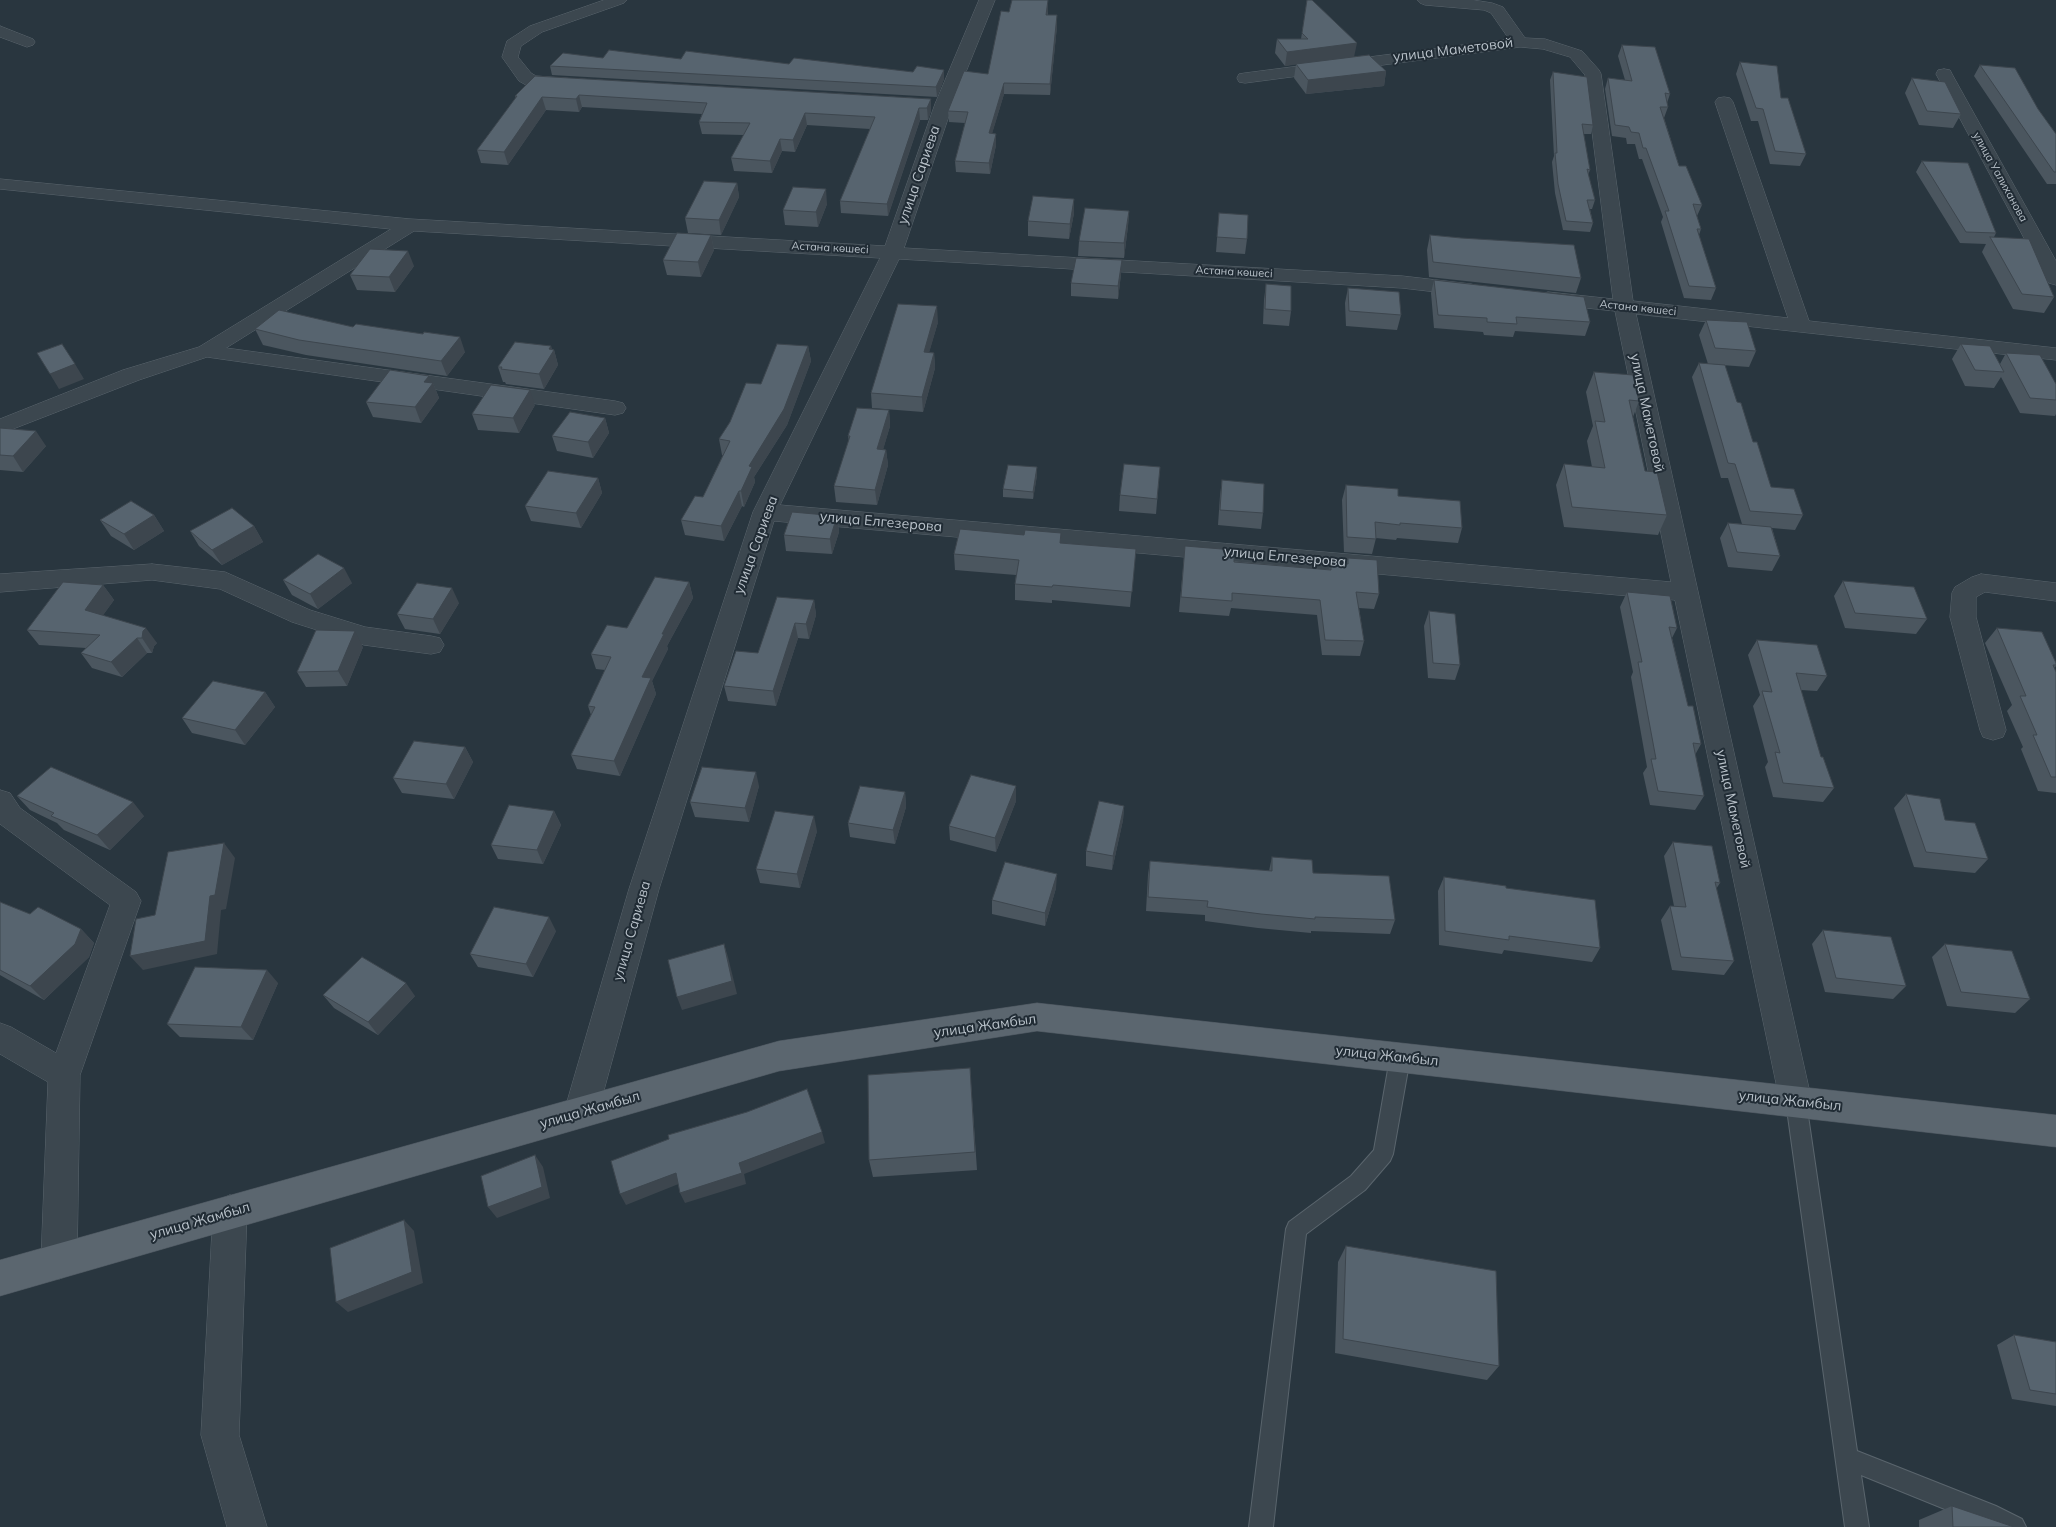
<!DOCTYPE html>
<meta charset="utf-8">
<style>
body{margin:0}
canvas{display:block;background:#29363f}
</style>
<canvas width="2056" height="1527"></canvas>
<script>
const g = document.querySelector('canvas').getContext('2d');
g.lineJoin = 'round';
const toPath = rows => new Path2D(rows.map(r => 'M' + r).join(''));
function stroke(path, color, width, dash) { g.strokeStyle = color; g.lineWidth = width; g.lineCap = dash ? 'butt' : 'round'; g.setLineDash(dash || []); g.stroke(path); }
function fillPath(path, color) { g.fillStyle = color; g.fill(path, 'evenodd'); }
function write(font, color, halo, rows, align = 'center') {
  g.font = font + ' Mulish,sans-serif'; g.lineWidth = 4; g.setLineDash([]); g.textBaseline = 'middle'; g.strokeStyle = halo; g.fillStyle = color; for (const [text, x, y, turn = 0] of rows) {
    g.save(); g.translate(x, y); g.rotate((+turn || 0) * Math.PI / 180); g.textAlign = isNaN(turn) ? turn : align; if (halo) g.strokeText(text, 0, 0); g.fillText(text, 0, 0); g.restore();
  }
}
const service = toPath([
 [1400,1049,1407,1052,1410,1058,1393,1154,1390,1161,1365,1190,1306,1234,1273,1527,1249,1527,1286,1229,1289,1222,1351,1176,1374,1150,1390,1058,1393,1052,1400,1049],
 [1796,1093,1803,1096,1806,1102,1857,1451,1996,1506,2022,1519,2026,1527,1989,1527,1861,1475,1869,1527,1845,1527,1786,1102,1789,1096,1796,1093]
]);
const minor = toPath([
 [604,0,627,0,624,3,542,32,521,46,518,57,531,73,536,76,575,79,577,83,575,87,569,88,526,85,519,81,502,57,507,41,530,26,604,0],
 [979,0,995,0,953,104,904,248,1402,276,1471,284,1478,286,1481,290,1478,294,1471,296,1402,288,899,259,780,505,1671,582,1615,311,1548,304,1541,302,1538,298,1541,294,1548,292,1613,299,1585,75,1570,57,1543,49,1520,47,1245,83,1239,82,1237,78,1239,74,1245,73,1509,39,1491,13,1484,10,1425,5,1420,3,1417,0,1473,0,1492,3,1503,7,1525,38,1545,39,1582,51,1599,70,1601,74,1633,301,1788,318,1715,102,1718,98,1724,97,1730,98,1733,102,1809,321,2056,348,2056,360,1636,314,1812,1102,1808,1113,1796,1117,1784,1113,1780,1102,1675,600,774,521,659,889,598,1112,593,1123,581,1127,569,1123,564,1112,629,889,753,512,880,258,414,231,226,348,615,401,623,403,626,408,623,413,615,415,207,357,139,380,0,434,0,419,123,370,199,347,391,229,0,189,0,179,410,219,885,246,935,104,979,0],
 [0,26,33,39,35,42,33,45,27,47,0,37,0,26],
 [1944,69,1950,70,1952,74,2056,261,2056,285,2049,283,2046,279,1936,74,1938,70,1944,69],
 [152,564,225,572,310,610,365,627,431,636,440,638,444,645,440,652,431,654,364,645,292,622,220,589,152,580,0,592,0,574,152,564],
 [1981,574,2056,583,2056,601,1985,592,1976,597,1976,617,2006,730,2003,737,1993,740,1983,737,1980,730,1950,617,1952,593,1955,587,1972,577,1981,574],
 [0,790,10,793,20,808,136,892,141,901,80,1075,77,1261,72,1274,59,1279,46,1274,41,1261,48,1082,0,1054,0,1023,11,1027,56,1053,110,905,0,824,0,790],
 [230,1195,242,1200,247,1212,239,1435,267,1527,227,1527,201,1435,213,1212,218,1200,230,1195]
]);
const primary = toPath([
 [1037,1003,2056,1115,2056,1147,1037,1031,779,1071,0,1296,0,1260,779,1041,1037,1003]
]);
stroke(service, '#5a656d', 2);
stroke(minor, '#5a656d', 1);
stroke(primary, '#49535c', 1);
fillPath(service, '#3c474f');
fillPath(minor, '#3c474f');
fillPath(primary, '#5b666f');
fillPath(toPath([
 [1048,0,1048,15,1057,26,1050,95,1004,94,992,133,996,134,996,145,990,174,956,172,955,161,965,123,949,122,948,111,988,74,1009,12],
 [1307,0,1354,57,1386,71,1384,86,1306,94,1294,78,1296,64,1285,66,1275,53,1277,39,1301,39],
 [1622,45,1670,94,1667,103,1668,107,1664,118,1679,166,1702,205,1697,216,1701,229,1699,235,1716,288,1711,300,1684,298,1661,222,1663,217,1642,159,1639,159,1635,144,1627,144,1626,138,1612,136,1605,89,1608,78,1625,80,1618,56],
 [603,58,681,59,789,64,913,72,944,70,944,79,937,97,552,75,550,66],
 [1740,62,1781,98,1806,154,1800,166,1770,164,1758,121,1751,121,1736,74],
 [1980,65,2038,109,2056,134,2056,184,2047,184,1974,76],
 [1553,72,1593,125,1591,134,1583,134,1590,170,1588,175,1595,200,1592,209,1590,209,1593,223,1590,232,1563,230,1555,193,1552,162,1554,156,1550,80],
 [535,76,931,99,931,111,928,120,920,120,888,216,841,213,840,201,870,129,807,125,795,152,782,151,772,173,734,171,731,158,744,135,702,134,699,122,702,114,582,107,579,112,546,110,508,165,481,163,477,150,516,98,515,96],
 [1912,78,1961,114,1953,128,1919,125,1905,93],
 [1922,161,1996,233,1994,237,2054,297,2044,313,2013,309,1982,252,1986,244,1960,243,1916,172],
 [737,183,739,197,721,235,688,233,685,218],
 [827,204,818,227,785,225,783,210],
 [1129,211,1128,226,1124,258,1078,256,1079,241],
 [1074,213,1069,239,1028,236,1028,221],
 [1219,213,1247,239,1245,254,1216,252],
 [711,235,714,250,701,277,667,275,663,260],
 [1430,235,1461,238,1581,278,1576,293,1429,277,1427,250],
 [414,266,395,292,357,290,350,275],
 [1121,274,1118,299,1071,296,1071,283],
 [1434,280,1590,322,1585,336,1515,331,1513,337,1484,335,1483,332,1434,328,1431,293],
 [1266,284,1291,311,1289,326,1263,324,1264,300],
 [1348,288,1401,315,1397,330,1346,326,1345,303],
 [1706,320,1756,351,1749,367,1708,364,1699,335],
 [938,322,929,352,934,353,935,368,923,412,872,408,871,393],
 [353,327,465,352,447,376,306,355,263,345,255,329],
 [1961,344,2000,364,2006,353,2056,384,2056,414,2055,416,2020,413,2001,377,1994,388,1965,386,1952,359],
 [808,346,811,361,787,425,754,477,755,482,744,507,742,506,724,541,685,535,681,520,703,497,723,455,722,455,719,439,761,384],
 [552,349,554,350,558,365,544,389,506,384,505,382,503,382,498,367],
 [1699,363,1737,402,1771,487,1803,515,1795,530,1772,528,1780,556,1772,571,1728,567,1720,538,1728,523,1742,524,1728,478,1721,478,1692,377],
 [1594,372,1639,401,1633,417,1645,471,1667,515,1658,535,1564,527,1556,485,1564,464,1592,467,1587,441,1593,426,1586,392],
 [432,383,433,383,439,398,421,423,373,417,366,402],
 [535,405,519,433,478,430,472,414],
 [889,410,890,426,883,449,886,450,888,465,877,505,836,502,834,486,849,441,848,436],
 [605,418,609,433,593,458,557,451,552,436],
 [0,428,46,446,23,472,0,470],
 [1160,467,1156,514,1119,511,1120,495],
 [1037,475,1033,499,1003,497,1003,489],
 [598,478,602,493,581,528,531,521,525,506],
 [1222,480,1263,513,1261,529,1218,525,1220,496],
 [1346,485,1398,496,1462,528,1458,543,1397,538,1396,540,1376,538,1372,554,1344,552,1342,500],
 [154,515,164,531,134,550,111,536,100,520],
 [837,516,839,532,832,554,786,551,784,535],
 [254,526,263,542,222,565,199,546,190,531],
 [1061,543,1136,549,1130,607,1052,600,1052,603,1015,600,1015,584,1016,575,955,570,954,554],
 [1185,546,1234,562,1329,570,1331,563,1346,564,1348,558,1379,594,1374,609,1359,608,1364,641,1360,656,1322,655,1317,615,1231,608,1229,616,1179,612],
 [283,580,352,583,318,609,292,595],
 [1843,581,1927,619,1916,634,1845,628,1834,596],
 [689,582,693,598,667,646,668,649,652,681,656,694,620,776,577,769,571,755,591,715,588,706,605,670,596,669,591,654],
 [103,585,114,600,103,615,157,643,154,646,152,653,147,653,122,677,92,668,81,653,86,648,39,645,27,630],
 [1627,592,1677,628,1672,638,1688,706,1701,744,1695,755,1704,796,1695,810,1650,805,1643,773,1647,767,1631,677,1633,672,1620,607],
 [814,600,816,615,809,639,798,638,776,706,728,701,724,686,758,653],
 [459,603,440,634,405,629,397,614],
 [1429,611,1460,665,1455,680,1428,678,1424,626],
 [1997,628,2056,663,2056,666,2054,668,2056,672,2056,793,2038,791,2021,749,2023,747,2007,711,2012,705,1985,643],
 [1757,640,1827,676,1817,691,1801,690,1821,757,1834,788,1823,802,1773,797,1765,767,1768,762,1753,706,1760,695,1748,655],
 [363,647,347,686,306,687,297,672],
 [265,692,275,707,245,745,192,733,182,718],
 [465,747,473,762,454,799,402,793,393,778],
 [759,786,749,822,695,817,690,802],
 [905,792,906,807,895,844,850,837,848,823],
 [1906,794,1945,820,1988,859,1975,873,1914,867,1894,808],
 [17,796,144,816,110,850,64,830,57,823,30,810],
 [1016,801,996,852,950,840,949,826],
 [1124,806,1123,820,1112,870,1086,866,1086,851],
 [554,811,561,825,543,864,498,859,491,845],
 [817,831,800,888,760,883,756,869],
 [1673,842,1720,883,1716,889,1734,961,1724,975,1672,970,1661,920,1670,906,1674,906,1664,856],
 [1272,857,1313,873,1395,920,1390,934,1311,931,1311,933,1258,928,1205,921,1205,915,1146,911,1148,875,1150,861,1269,871],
 [1444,877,1506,888,1600,948,1592,962,1504,950,1502,954,1439,945,1438,891],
 [1056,888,1045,926,992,914,992,900],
 [0,902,30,914,81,929,94,943,89,957,44,1000,0,975],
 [1823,930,1906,986,1893,999,1825,992,1812,944],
 [556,931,533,977,478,967,470,954],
 [1945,944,2030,999,2015,1013,1947,1006,1932,957],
 [278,983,253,1040,180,1037,167,1024],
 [323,995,415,996,378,1035,334,1008],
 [970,1068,977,1170,873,1177,869,1160],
 [1346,1246,1499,1366,1487,1380,1335,1353,1338,1262],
 [2014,1335,2056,1342,2056,1406,2012,1399,1997,1345],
 [1952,1506,2014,1527,1919,1527,1919,1520]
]), '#4b565f');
fillPath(toPath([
 [1048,0,1048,11,1046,26,1046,15],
 [1057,15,1057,26,1050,95,1050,84],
 [1357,43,1354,57,1285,66,1287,52],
 [944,70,944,79,937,97,936,87],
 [1386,71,1384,86,1306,94,1308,80],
 [1004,83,1004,94,989,144,989,133],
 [579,95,582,107,579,112,576,99],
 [542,97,546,110,508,165,504,152],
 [931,99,931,111,928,120,927,108],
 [919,108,920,120,888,216,887,204],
 [805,113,807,125,795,152,793,140],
 [996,134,996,145,990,174,989,163],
 [780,139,782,151,772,173,770,161],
 [737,183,739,197,721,235,719,220],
 [826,189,827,204,818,227,816,212],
 [1074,199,1074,213,1069,239,1070,224],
 [1129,211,1128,226,1124,258,1124,243],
 [711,235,714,250,701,277,698,262],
 [408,251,414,266,395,292,389,277],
 [1122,260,1121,274,1118,299,1118,286],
 [937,306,938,322,925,367,924,352],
 [460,337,465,352,447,376,441,361],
 [551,346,553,351,554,350,558,365,544,389,539,374],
 [808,346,811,361,787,425,754,477,755,482,744,507,741,491,749,466],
 [934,353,935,368,923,412,922,397],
 [75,364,84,379,59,389,50,374],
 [429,376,432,384,433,383,439,398,421,423,415,407,424,382],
 [530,390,535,405,519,433,513,418],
 [889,410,890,426,879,464,877,449],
 [605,418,609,433,593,458,588,442],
 [36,431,46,446,23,472,13,456],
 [886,450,888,465,877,505,875,490],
 [1037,467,1037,475,1033,499,1033,492],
 [598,478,602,493,581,528,576,513],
 [739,491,742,506,724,541,721,526],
 [154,515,164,531,134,550,124,534],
 [837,516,839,532,832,554,830,539],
 [254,526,263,542,222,565,212,550],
 [344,568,352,583,318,609,310,594],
 [689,582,693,598,667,646,668,649,652,681,656,694,620,776,614,761,642,677,662,634],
 [103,585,114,600,96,625,85,610],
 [452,588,459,603,440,634,433,619],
 [814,600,816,615,809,639,806,624],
 [795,623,798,638,776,706,773,691],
 [146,628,157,643,154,646,152,653,142,638,143,631],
 [355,631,363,647,347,686,338,671],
 [137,638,147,653,122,677,111,662],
 [265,692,275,707,245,745,235,730],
 [465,747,473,762,454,799,446,784],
 [756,772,759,786,749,822,745,808],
 [1016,786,1016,801,996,852,995,838],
 [905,792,906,807,895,844,893,830],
 [133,802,144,816,110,850,97,835],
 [1124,806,1123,820,1112,870,1113,856],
 [554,811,561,825,543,864,537,850],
 [814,816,817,831,800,888,797,874],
 [224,843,235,858,226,909,221,910,217,954,143,970,130,956,210,896],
 [1057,874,1056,888,1045,926,1045,913],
 [549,917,556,931,533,977,526,964],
 [81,929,94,943,89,957,44,1000,30,986],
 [724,944,728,957,737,994,682,1010,677,997],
 [267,970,278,983,253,1040,241,1027],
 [406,983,415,996,378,1035,368,1022],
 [822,1132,825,1143,744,1174,746,1184,685,1203,680,1193,739,1163],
 [535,1155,543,1167,550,1198,497,1218,488,1207],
 [676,1173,681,1183,626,1205,620,1194],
 [404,1220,414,1231,423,1283,348,1312,336,1302]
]), '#3d464e');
const building = toPath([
 [1012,0,1048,0,1046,15,1057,15,1050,84,1004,83,989,133,996,134,989,163,955,161,968,112,948,111,964,71,988,74,1001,11,1009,12,1012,0],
 [1307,0,1312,0,1357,43,1287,52,1277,39,1308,39,1302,33,1307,0],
 [1622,45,1655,47,1670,94,1665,93,1668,107,1660,107,1679,166,1686,166,1702,205,1693,204,1701,229,1697,229,1716,288,1689,286,1665,211,1669,211,1646,148,1643,148,1639,133,1631,132,1629,127,1615,125,1608,78,1632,81,1622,45],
 [609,50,681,59,686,51,789,64,794,58,913,72,917,66,944,70,936,87,550,66,563,53,603,58,609,50],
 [1369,55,1386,71,1308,80,1296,64,1369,55],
 [1740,62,1777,66,1781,98,1788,98,1806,154,1775,151,1763,109,1756,108,1740,62],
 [1980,65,2015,68,2038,109,2056,134,2056,172,2054,172,1980,65],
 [1553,72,1587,77,1593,125,1582,124,1590,170,1587,169,1595,200,1587,200,1593,223,1566,221,1558,184,1555,153,1557,153,1553,72],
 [535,76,931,99,927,108,919,108,887,204,840,201,875,117,805,113,793,140,780,139,770,161,731,158,750,123,699,122,707,103,579,95,576,99,542,97,504,152,477,150,517,96,515,96,535,76],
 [1912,78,1945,82,1961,114,1927,111,1912,78],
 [1922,161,1968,163,1996,233,1966,232,1922,161],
 [704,181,737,183,719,220,685,218,704,181],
 [793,187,826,189,816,212,783,210,793,187],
 [1033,196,1074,199,1070,224,1028,221,1033,196],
 [1085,208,1129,211,1124,243,1079,241,1085,208],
 [1219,213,1248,215,1247,239,1217,237,1219,213],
 [677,233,711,235,698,262,663,260,677,233],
 [1430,235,1461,238,1574,245,1581,278,1433,262,1430,235],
 [1990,237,2029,239,2054,297,2022,294,1990,237],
 [370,249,408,251,389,277,350,275,370,249],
 [1076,258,1122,260,1118,286,1071,283,1076,258],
 [1434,280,1584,297,1590,322,1516,317,1517,324,1487,322,1487,318,1438,315,1434,280],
 [1266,284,1291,286,1291,311,1265,309,1266,284],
 [1348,288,1399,292,1401,315,1349,311,1348,288],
 [898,304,937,306,924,352,934,353,922,397,871,393,898,304],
 [279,310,353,327,356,324,423,334,424,332,460,337,441,361,299,340,255,329,279,310],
 [1706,320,1747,322,1756,351,1715,348,1706,320],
 [515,342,551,346,549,349,554,350,539,374,501,369,502,367,498,367,515,342],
 [62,344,75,364,50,374,37,353,62,344],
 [777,344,808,346,784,409,749,466,752,467,741,491,739,491,721,526,681,520,695,496,703,497,730,441,719,439,730,422,746,383,761,384,777,344],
 [1961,344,1990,346,2004,372,1975,370,1961,344],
 [2006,353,2040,355,2056,384,2056,400,2030,398,2006,353],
 [1699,363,1725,365,1737,402,1741,403,1753,442,1757,442,1771,487,1794,489,1803,515,1750,511,1735,464,1728,463,1699,363],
 [390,370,429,376,424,382,433,383,415,407,366,402,390,370],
 [1594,372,1633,375,1639,401,1629,400,1645,471,1657,472,1667,515,1572,507,1564,464,1605,468,1595,421,1605,422,1594,372],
 [491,385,530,390,513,418,472,414,491,385],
 [857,408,889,410,877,449,886,450,875,490,834,486,850,436,848,436,857,408],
 [570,412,605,418,588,442,552,436,570,412],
 [0,428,36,431,13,456,0,455,0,428],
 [1124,464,1160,467,1157,499,1120,495,1124,464],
 [1008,465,1037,467,1033,492,1003,489,1008,465],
 [548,471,598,478,576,513,525,506,548,471],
 [1222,480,1264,484,1263,513,1220,510,1222,480],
 [1346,485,1398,489,1398,496,1460,501,1462,528,1400,523,1400,525,1375,522,1376,539,1347,537,1346,485],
 [131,501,154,515,124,534,100,520,131,501],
 [232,508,254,526,212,550,190,531,232,508],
 [792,512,837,516,830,539,784,535,792,512],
 [1728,523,1771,527,1780,556,1737,552,1728,523],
 [960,529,1024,535,1025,530,1061,533,1060,543,1136,549,1132,592,1053,585,1052,587,1015,584,1019,560,954,554,960,529],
 [1185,546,1234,550,1234,562,1331,570,1331,563,1348,564,1348,558,1377,560,1379,594,1356,592,1364,641,1325,640,1320,600,1232,593,1232,601,1181,597,1185,546],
 [318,554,344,568,310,594,283,580,318,554],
 [655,577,689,582,662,634,664,634,642,677,651,678,614,761,571,755,595,707,588,706,611,657,591,654,607,625,627,628,655,577],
 [1843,581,1914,587,1927,619,1855,613,1843,581],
 [63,582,103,585,85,610,146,628,143,631,142,638,137,638,111,662,81,653,100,635,27,630,63,582],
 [417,583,452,588,433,619,397,614,417,583],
 [1627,592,1670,596,1677,628,1669,627,1688,706,1693,706,1701,744,1693,743,1704,796,1658,791,1651,759,1656,759,1638,662,1642,662,1627,592],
 [777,597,814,600,806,624,795,623,773,691,724,686,736,651,758,653,777,597],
 [1429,611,1455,614,1460,665,1433,663,1429,611],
 [1997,628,2042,632,2056,663,2056,665,2053,665,2056,672,2056,777,2051,777,2033,735,2037,735,2020,696,2026,696,1997,628],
 [316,630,355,631,338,671,297,672,316,630],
 [1757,640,1817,645,1827,676,1796,673,1821,757,1823,757,1834,788,1783,783,1775,752,1780,753,1762,691,1772,692,1757,640],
 [213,681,265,692,235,730,182,718,213,681],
 [414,741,465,747,446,784,393,778,414,741],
 [51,767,133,802,97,835,51,816,54,813,17,796,51,767],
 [702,767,756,772,745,808,690,802,702,767],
 [971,775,1016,786,995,838,949,826,971,775],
 [860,786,905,792,893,830,848,823,860,786],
 [1906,794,1940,799,1945,820,1975,823,1988,859,1926,852,1906,794],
 [1099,801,1124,806,1113,856,1086,851,1099,801],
 [509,805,554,811,537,850,491,845,509,805],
 [775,811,814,816,797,874,756,869,775,811],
 [1673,842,1712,846,1720,883,1715,882,1734,961,1681,957,1670,906,1686,907,1673,842],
 [224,843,215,895,210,896,205,941,130,956,136,919,155,915,168,852,224,843],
 [1272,857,1312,860,1313,873,1389,876,1395,920,1315,917,1315,919,1261,914,1207,907,1208,901,1148,897,1150,861,1272,871,1272,857],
 [1005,862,1057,874,1045,913,992,900,1005,862],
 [1444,877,1506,886,1506,888,1595,900,1600,948,1509,936,1509,940,1445,931,1444,877],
 [0,902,30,914,38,907,81,929,75,944,30,986,0,970,0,902],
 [494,907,549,917,526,964,470,954,494,907],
 [1823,930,1891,937,1906,986,1836,978,1823,930],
 [724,944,732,981,677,997,668,960,724,944],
 [1945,944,2012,951,2030,999,1961,992,1945,944],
 [362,957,406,983,368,1022,323,995,362,957],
 [195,967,267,970,241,1027,167,1024,195,967],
 [970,1068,975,1152,869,1160,868,1075,970,1068],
 [807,1089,822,1132,739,1163,742,1173,680,1193,676,1173,620,1194,611,1161,669,1139,668,1135,747,1112,807,1089],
 [535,1155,542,1187,488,1207,481,1176,535,1155],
 [404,1220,412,1272,336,1302,330,1248,404,1220],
 [1346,1246,1496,1271,1499,1366,1343,1339,1346,1246],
 [2014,1335,2056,1342,2056,1394,2030,1390,2014,1335],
 [1952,1506,2014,1527,1953,1527,1952,1506]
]);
fillPath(building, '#57646f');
stroke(building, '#3d464e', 1);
write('11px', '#b9c2ca', '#212c35', [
 ["улица Уалиханова",2000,177,61],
 ["Астана көшесі",830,248,3],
 ["Астана көшесі",1234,272,3],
 ["Астана көшесі",1638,308,6]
]);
write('14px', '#b9c2ca', '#212c35', [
 ["улица Маметовой",1453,50,-7],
 ["улица Сариева",919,175,-71],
 ["улица Маметовой",1647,413,78],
 ["улица Елгезерова",881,522,5],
 ["улица Сариева",756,545,-70],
 ["улица Елгезерова",1285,557,5],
 ["улица Маметовой",1733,809,78],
 ["улица Сариева",632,931,-74],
 ["улица Жамбыл",985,1026,-8],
 ["улица Жамбыл",1387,1056,6],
 ["улица Жамбыл",1790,1101,6],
 ["улица Жамбыл",590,1110,-16],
 ["улица Жамбыл",200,1221,-16]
]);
</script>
